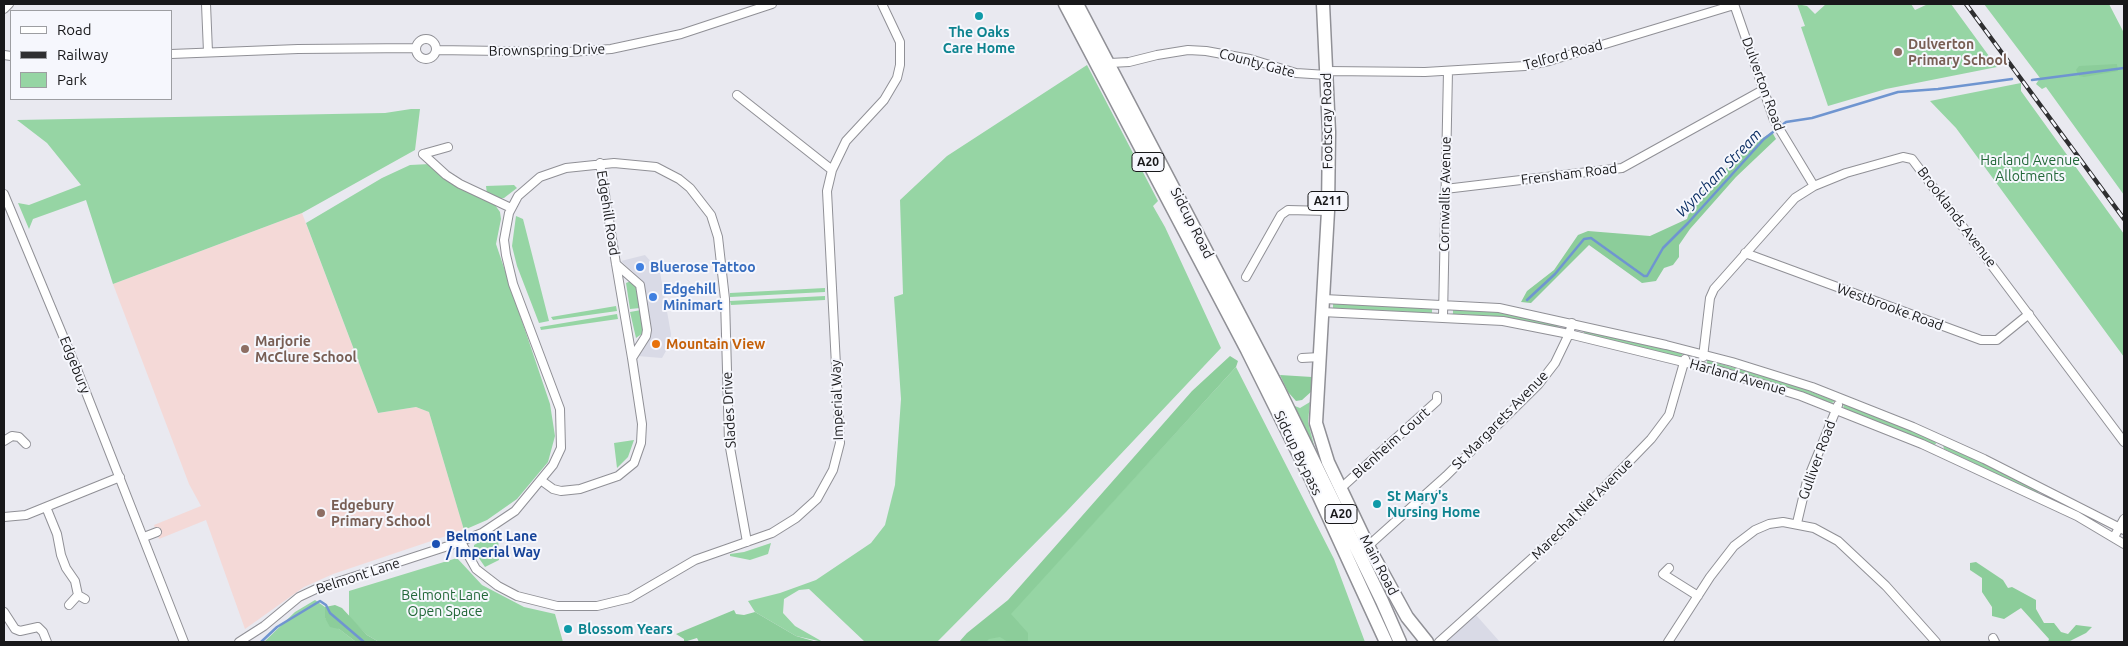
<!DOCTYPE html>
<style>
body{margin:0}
#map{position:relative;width:2128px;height:646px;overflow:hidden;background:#e9e9f0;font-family:Ubuntu,sans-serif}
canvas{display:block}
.frame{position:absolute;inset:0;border:5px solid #18181a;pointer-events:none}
.legend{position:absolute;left:10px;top:10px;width:162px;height:90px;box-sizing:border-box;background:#f6f7fd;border:1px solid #9d9ea2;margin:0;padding:6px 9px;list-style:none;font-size:15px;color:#18181a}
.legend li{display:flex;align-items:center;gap:10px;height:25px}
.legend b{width:25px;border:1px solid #9d9ea2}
</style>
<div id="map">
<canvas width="2128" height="646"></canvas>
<div class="frame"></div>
<ul class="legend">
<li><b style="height:6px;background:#fff"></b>Road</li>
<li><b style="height:6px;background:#2f2f31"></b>Railway</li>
<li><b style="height:14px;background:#96d5a4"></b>Park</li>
</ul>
</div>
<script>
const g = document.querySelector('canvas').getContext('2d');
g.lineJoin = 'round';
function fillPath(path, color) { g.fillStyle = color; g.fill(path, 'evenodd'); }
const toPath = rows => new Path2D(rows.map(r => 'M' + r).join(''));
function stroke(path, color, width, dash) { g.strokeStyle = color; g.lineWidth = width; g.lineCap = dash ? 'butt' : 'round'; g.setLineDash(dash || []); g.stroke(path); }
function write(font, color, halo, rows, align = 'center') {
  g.font = font + ' Ubuntu,sans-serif'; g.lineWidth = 4; g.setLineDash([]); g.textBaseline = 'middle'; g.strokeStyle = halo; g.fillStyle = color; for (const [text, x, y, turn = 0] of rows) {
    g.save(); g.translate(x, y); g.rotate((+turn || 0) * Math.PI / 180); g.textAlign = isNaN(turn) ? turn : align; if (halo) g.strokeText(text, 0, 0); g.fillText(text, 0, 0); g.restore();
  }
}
fillPath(toPath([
 [645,255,660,272,671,334,670,344,662,358,637,356,649,333,642,280,621,261],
 [1476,615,1500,642,1445,642]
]), '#d9dae6');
fillPath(toPath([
 [302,213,378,413,416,407,429,412,464,530,333,574,304,587,245,629,206,520,159,539,154,525,201,506,189,484,113,284]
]), '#f4d9d7');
fillPath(toPath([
 [1797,4,1807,6,1815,14,1826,4,1911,4,1915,10,1928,4,1951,4,1997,67,1886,89,1828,106,1801,27,1805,26],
 [1984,4,2109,4,2124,33,2124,195,2046,87,2042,89,2036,84,2040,78],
 [1087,65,1158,201,1153,206,1165,227,1221,348,1066,512,937,642,865,642,809,589,799,590,784,599,783,613,795,626,823,642,796,636,755,612,748,601,780,593,816,580,871,543,885,525,895,485,901,399,894,297,903,294,900,200,947,156],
 [2021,83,2021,91,2124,234,2124,357,1956,128,1930,101],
 [411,109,420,109,415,150,302,213,113,284,86,200,33,219,29,229,18,203,29,205,81,185,47,143,17,120,385,113],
 [430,164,457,187,495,205,500,212,501,219,496,244,550,404,555,436,548,462,517,499,487,520,464,530,429,412,416,407,378,413,306,223,382,178,410,165],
 [514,185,517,188,504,198,498,199,487,194,486,186],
 [516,216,523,219,549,321,539,323,517,266,512,246],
 [631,281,637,287,640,308,630,309,626,283],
 [825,288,825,292,730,297,730,293],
 [825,296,825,300,731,305,730,301],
 [1333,303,1432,308,1432,313,1333,308],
 [616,306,617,311,553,320,551,317],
 [1453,309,1499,311,1560,326,1553,328,1494,316,1453,314],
 [641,310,643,333,636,338,630,312],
 [617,314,618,319,541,330,540,327],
 [1584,329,1681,353,1683,354,1680,357,1584,334],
 [1707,360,1794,385,1835,401,1832,403,1707,364],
 [1236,367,1334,559,1365,642,984,642],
 [1310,402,1308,422,1316,453,1292,405,1300,408],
 [1843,404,1935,440,1936,444,1934,445,1844,409],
 [634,440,628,457,617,468,614,443],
 [1943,445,1990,465,2040,492,2037,493,1944,449],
 [498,532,499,560,485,567,474,551,474,545],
 [771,543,768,554,750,560,730,556,730,554,744,552],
 [457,558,482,585,524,607,555,614,563,642,379,642,367,635,349,617,349,591],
 [315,600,325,607,325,618,356,642,264,642,295,612]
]), '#96d5a4');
fillPath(toPath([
 [2117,64,2118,71,2084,77,2079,76,2076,70,2079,66],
 [1772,132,1776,139,1736,177,1690,229,1679,245,1679,257,1673,265,1664,268,1656,281,1642,283,1589,245,1531,303,1521,302,1527,291,1554,270,1578,235,1588,231,1650,236,1687,219,1693,201,1746,149],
 [1230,356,1238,361,1236,367,1011,614,1028,633,1028,642,1008,642,1000,637,989,639,986,642,959,642,967,633,1008,600,1192,391],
 [1280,375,1312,377,1312,391,1302,400,1296,401,1288,392],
 [1976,562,2003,580,2008,588,2012,587,2036,600,2036,609,2044,623,2054,623,2061,632,2068,634,2076,625,2092,627,2086,633,2068,642,2048,642,2049,639,2021,608,2004,619,1992,616,1992,607,1982,592,1982,578,1970,570,1970,563],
 [335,605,342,608,367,635,379,642,356,642,339,629,330,627,325,618,325,607],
 [734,610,736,614,744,615,755,612,796,636,817,642,699,642,697,638,684,642,684,639,676,634]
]), '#8ccd9a');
stroke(toPath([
 [2032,80,2124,68],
 [1527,300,1555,274,1584,239,1591,238,1644,276,1647,276,1663,248,1688,223,1764,139,1786,122,1812,118,1898,92,1938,89,2012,79],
 [261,642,277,627,320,601,326,605,330,613,364,642]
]), '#6f95d0', 2.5);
const minor = toPath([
 [206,4,208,52],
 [1734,4,1774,120,1814,186],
 [4,9,9,4],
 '416 49a10 10 0 1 1 20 0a10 10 0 1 1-20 0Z',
 [436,50,570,52,611,49,681,34,772,4],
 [171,54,298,49,416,48],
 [4,55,11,56],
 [1110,63,1129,62,1157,55,1188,50,1206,51,1250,59,1296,73,1327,75],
 [1327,71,1425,72,1525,66,1549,61,1734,5],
 [737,95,832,170],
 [423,154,446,175,460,184,511,208],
 [423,154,448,147],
 [600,163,616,264],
 [1445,189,1622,168,1763,90],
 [4,194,78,372,184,642],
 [1745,253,1981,340,1997,340,2029,314],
 [616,264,640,285,647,330,646,336,632,358,616,264],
 [1246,277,1281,215,1288,210,1328,211],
 [1324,299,1499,308,1666,345,1732,362,1812,387,1913,427,1984,459,2124,530],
 [1322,312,1503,321,1569,334,1720,371,1801,396,1922,444,2077,516,2124,544],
 [1443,317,1448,71],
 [1703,357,1710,298,1714,289,1795,198,1814,186,1846,173,1903,157,1912,159,2124,442],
 [1302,358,1320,357],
 [4,441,12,436,19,437,26,444],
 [542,481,553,489,561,491,580,489,618,476,634,463,641,443,642,424,632,358],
 [1340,489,1437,401,1437,396],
 [46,507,57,534,61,555,66,568,75,581,78,595,85,599],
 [4,517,26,515,120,477],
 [1797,523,1807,481,1838,405],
 [144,537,157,532],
 [2114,537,2124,519],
 [461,542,476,569,498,586,517,596,557,606,597,606,630,598,695,560,772,533,796,518,817,499,833,470,840,443,827,191,832,170,846,141,884,100,897,78,900,65,900,42,882,4],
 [1368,546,1446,476,1538,385,1555,363,1569,334,1572,323],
 [1669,568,1663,574,1698,596],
 [69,605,78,595],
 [4,612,15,629,20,631,38,627,43,632,47,642],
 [1993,638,1995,642],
 [239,642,264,626,299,597,316,589,451,545,482,533,515,511,553,465,561,448,560,409,513,284,506,255,504,240,509,213,518,196,540,177,566,168,614,163,656,167,679,179,690,188,711,215,718,237,725,299,729,442,747,542],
 [1439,642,1558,535,1651,439,1669,415,1685,359],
 [1668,642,1710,577,1734,546,1755,530,1769,524,1783,522,1814,528,1838,541,1886,586,1936,642]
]);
const primary = toPath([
 [1323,4,1329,132,1328,211,1316,423,1328,462,1368,546,1407,617,1427,642]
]);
const trunk = toPath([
 [1065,4,1247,350,1312,481,1386,642],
 [1077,4,1278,388,1382,601,1400,642]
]);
stroke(minor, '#909096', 10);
stroke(primary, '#909096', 15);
stroke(trunk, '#909096', 15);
stroke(minor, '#fff', 8);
stroke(primary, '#fff', 12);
stroke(trunk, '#fff', 12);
const rail = toPath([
 [1966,4,2124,219]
]);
stroke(rail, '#2f2f31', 4.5);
stroke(rail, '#f6f7fd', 2.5, [8]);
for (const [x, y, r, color] of [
 [979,16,5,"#0f9aa8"],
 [1898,52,5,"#8d6e63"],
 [640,267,5,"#3f7fe0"],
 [653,297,5,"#3f7fe0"],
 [656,344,5,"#e8710a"],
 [245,349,5,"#8d6e63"],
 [1377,504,5,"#0f9aa8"],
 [321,513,5,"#8d6e63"],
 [436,544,5,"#1a4fb4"],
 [568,629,5,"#0f9aa8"]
]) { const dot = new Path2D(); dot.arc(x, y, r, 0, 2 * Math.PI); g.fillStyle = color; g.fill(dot); stroke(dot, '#f6f7fd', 2); }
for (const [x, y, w] of [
 [1148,162,32],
 [1328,201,40],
 [1341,514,32]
]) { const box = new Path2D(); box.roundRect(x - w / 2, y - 9.5, w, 19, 4); g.fillStyle = '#f6f7fd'; g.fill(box); stroke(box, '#18181a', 1); }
write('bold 12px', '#18181a', null, [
 ["A20",1148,162],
 ["A211",1328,201],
 ["A20",1341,514]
]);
write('bold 14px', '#0d838f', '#f6f7fd', [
 ["The Oaks",979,32,"center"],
 ["Care Home",979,48,"center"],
 ["St Mary's",1387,496],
 ["Nursing Home",1387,512],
 ["Blossom Years",578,629]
], 'left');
write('bold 14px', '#785e54', '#f6f7fd', [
 ["Dulverton",1908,44],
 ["Primary School",1908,60],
 ["Marjorie",255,341],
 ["McClure School",255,357],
 ["Edgebury",331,505],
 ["Primary School",331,521]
], 'left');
write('14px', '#18181a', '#f6f7fd', [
 ["Brownspring Drive",547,50,-1],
 ["Telford Road",1563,55,-15],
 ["County Gate",1257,63,15],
 ["Dulverton Road",1763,84,70],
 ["Footscray Road",1327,121,-91],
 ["Frensham Road",1569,174,-7],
 ["Cornwallis Avenue",1445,194,-89],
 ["Edgehill Road",608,213,81],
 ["Brooklands Avenue",1957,217,53],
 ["Sidcup Road",1192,223,63],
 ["Westbrooke Road",1890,307,20],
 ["Edgebury",75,365,68],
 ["Harland Avenue",1738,377,16],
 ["Imperial Way",837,400,-92],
 ["Slades Drive",729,410,-93],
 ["St Margarets Avenue",1500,420,-46],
 ["Blenheim Court",1391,443,-42],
 ["Sidcup By-pass",1298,453,64],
 ["Gulliver Road",1817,460,-70],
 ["Marechal Niel Avenue",1582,509,-45],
 ["Main Road",1379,565,62],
 ["Belmont Lane",358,576,-18]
]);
write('14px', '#226738', '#f6f7fd', [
 ["Harland Avenue",2030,160],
 ["Allotments",2030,176],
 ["Belmont Lane",445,595],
 ["Open Space",445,611]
]);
write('bold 14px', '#366cbe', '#f6f7fd', [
 ["Bluerose Tattoo",650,267],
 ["Edgehill",663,289],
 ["Minimart",663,305]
], 'left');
write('bold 14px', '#c56008', '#f6f7fd', [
 ["Mountain View",666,344]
], 'left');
write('bold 14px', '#164399', '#f6f7fd', [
 ["Belmont Lane",446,536],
 ["/ Imperial Way",446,552]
], 'left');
write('italic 15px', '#0b2e63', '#f6f7fd', [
 ["Wyncham Stream",1719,173,-46]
]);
</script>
